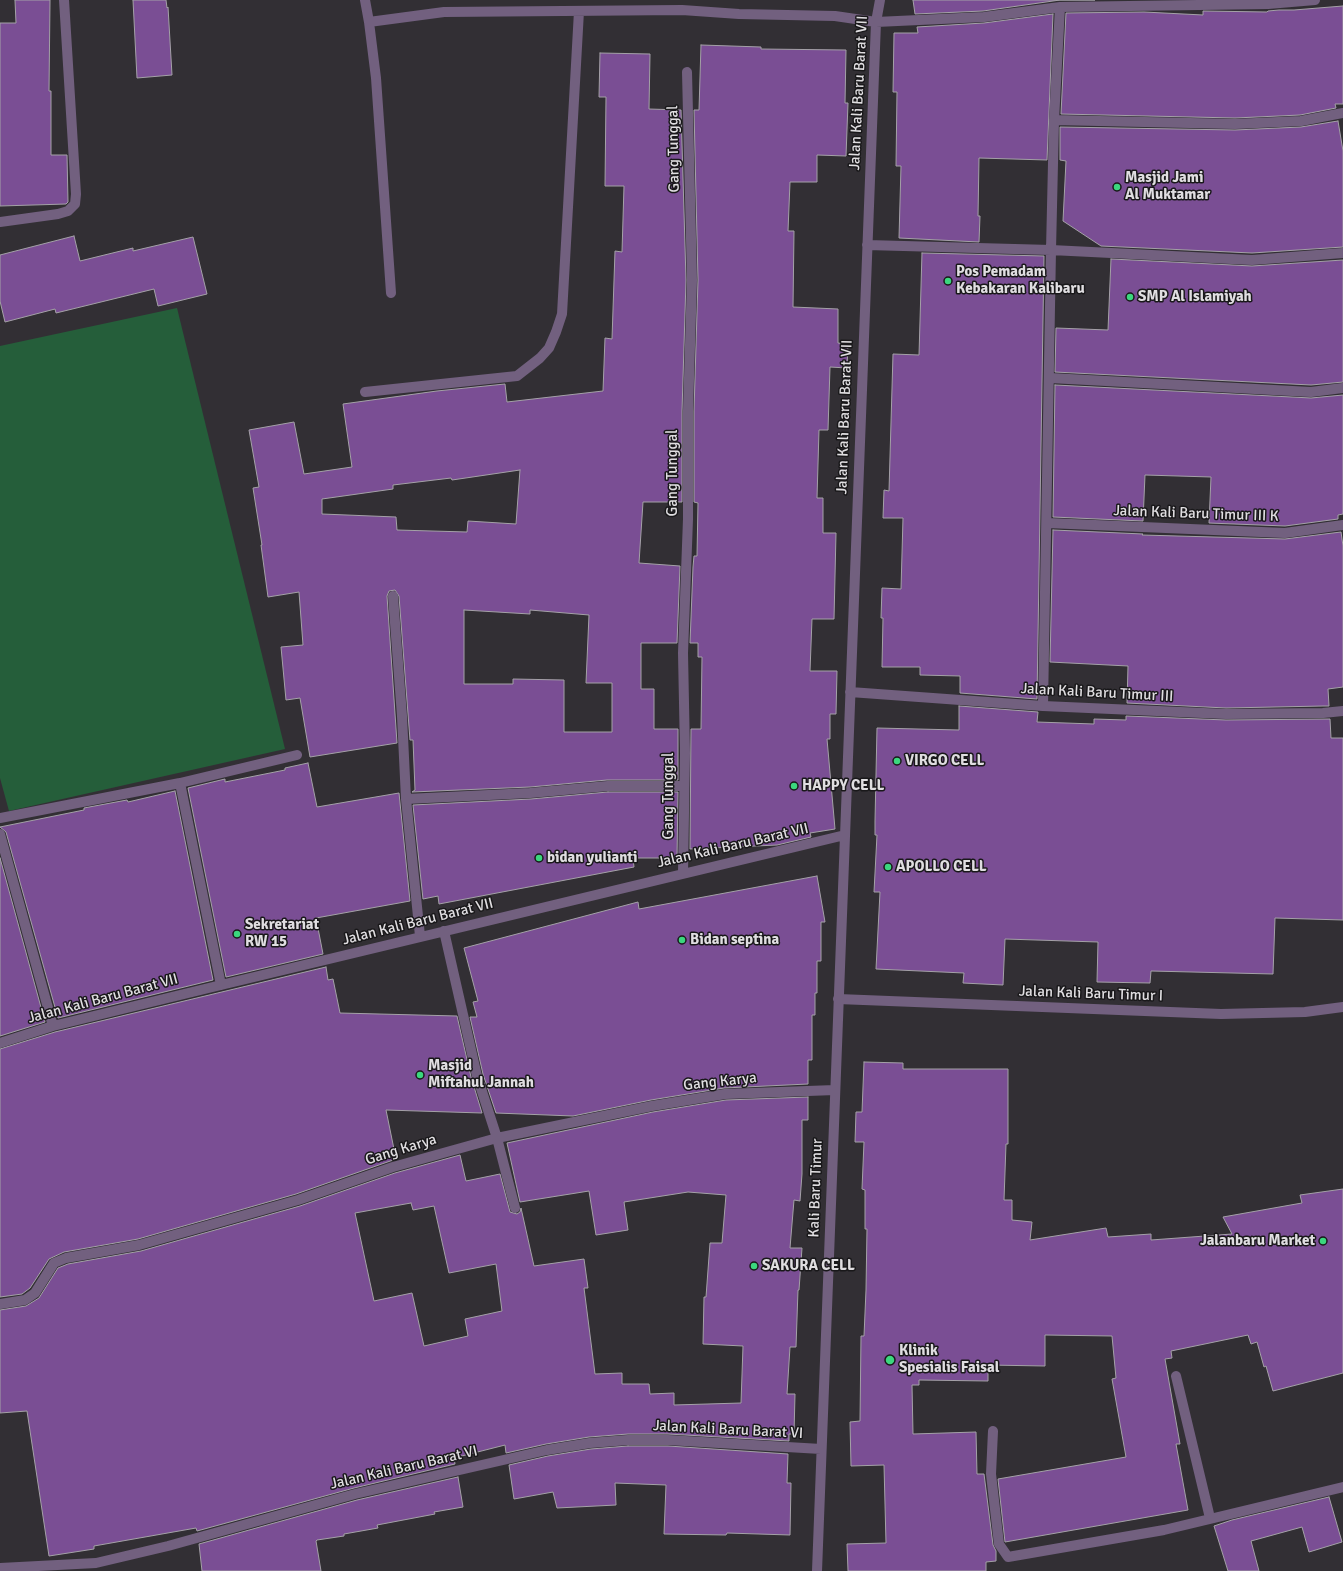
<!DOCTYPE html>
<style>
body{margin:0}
canvas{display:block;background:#322f34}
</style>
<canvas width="1343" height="1571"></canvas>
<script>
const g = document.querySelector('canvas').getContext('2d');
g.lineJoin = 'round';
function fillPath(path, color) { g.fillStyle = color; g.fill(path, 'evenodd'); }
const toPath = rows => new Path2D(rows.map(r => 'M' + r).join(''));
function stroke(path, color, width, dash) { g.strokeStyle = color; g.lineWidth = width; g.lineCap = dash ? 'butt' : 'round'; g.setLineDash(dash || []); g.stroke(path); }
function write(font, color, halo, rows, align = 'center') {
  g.font = font + ' Signika,sans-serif'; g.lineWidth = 3; g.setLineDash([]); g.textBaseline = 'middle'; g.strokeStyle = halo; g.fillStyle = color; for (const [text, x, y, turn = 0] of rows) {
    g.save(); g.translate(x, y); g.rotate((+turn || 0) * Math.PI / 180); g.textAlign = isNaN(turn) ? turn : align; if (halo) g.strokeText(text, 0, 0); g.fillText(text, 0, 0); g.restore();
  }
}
fillPath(toPath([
 [177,308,285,749,9,811,0,778,0,346]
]), '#255e3a');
const building = toPath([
 [15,0,50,0,49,91,51,91,51,155,67,155,68,202,66,204,0,206,0,23,16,23,15,0],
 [133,0,166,0,167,8,168,7,172,75,137,78,133,0],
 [913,0,1095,0,1060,0,983,11,915,14,913,0],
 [1343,6,1343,104,1335,104,1336,108,1300,115,1235,118,1061,114,1066,13,1144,12,1203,15,1203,11,1267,12,1268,11,1279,10,1294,10,1343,6],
 [1053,14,1047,160,979,158,978,216,980,216,979,242,899,238,901,166,896,166,897,92,893,92,894,33,918,33,917,27,984,23,1053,14],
 [701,45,761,47,761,49,846,50,845,103,848,103,846,156,817,155,817,182,790,182,788,231,794,231,793,307,838,309,838,343,848,344,847,368,830,367,828,430,819,430,817,498,823,498,823,533,836,533,834,619,812,619,810,671,837,671,836,714,830,714,830,739,827,739,835,829,810,833,811,837,777,845,690,849,691,729,701,729,702,657,698,657,698,643,690,643,693,567,694,556,697,556,698,503,694,502,694,411,698,280,694,110,699,110,701,45],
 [600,53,650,54,649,109,681,110,686,280,682,411,682,502,643,502,639,563,680,566,677,643,641,643,641,689,654,689,654,729,678,729,678,780,607,780,530,787,412,792,415,790,413,740,410,740,399,596,395,590,389,591,387,596,397,743,310,757,300,698,286,700,281,647,303,645,299,592,268,597,261,545,262,545,253,488,259,487,249,430,294,422,304,474,352,467,343,404,437,391,505,384,507,402,603,391,605,338,612,339,615,251,622,252,624,186,605,186,606,97,599,97,600,53],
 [520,470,516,524,468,521,467,532,397,530,396,517,322,514,322,499,393,489,393,485,451,478,452,480,520,470],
 [464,610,530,614,530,610,589,615,586,683,612,683,612,732,564,732,564,680,513,679,513,684,464,684,464,610],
 [1338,121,1343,151,1343,247,1252,253,1101,246,1063,221,1066,161,1060,160,1060,127,1235,130,1301,127,1338,121],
 [74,236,80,261,133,248,133,251,193,237,207,294,158,306,154,289,56,313,55,309,5,322,0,301,0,255,74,236],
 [922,253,1044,256,1037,699,960,693,960,676,920,675,920,667,882,667,883,618,881,618,882,588,901,589,903,518,883,518,884,490,889,491,893,354,919,355,922,253],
 [1111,259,1252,266,1343,260,1343,382,1311,385,1055,372,1056,328,1108,330,1111,259],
 [1055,385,1311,398,1343,395,1343,514,1338,515,1338,519,1285,526,1209,523,1211,477,1145,475,1143,521,1053,517,1055,385],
 [1053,530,1143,534,1142,535,1285,539,1341,532,1343,546,1343,687,1328,689,1329,706,1323,706,1226,708,1127,703,1128,666,1050,662,1053,530],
 [959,706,1038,712,1037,722,1094,724,1094,719,1126,720,1126,716,1226,720,1330,719,1331,738,1343,738,1343,920,1275,918,1273,974,1151,971,1150,983,1097,982,1098,942,1005,939,1003,985,963,983,964,973,876,969,880,892,874,892,877,835,875,835,875,821,877,728,959,730,959,706],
 [308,763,317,807,399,793,410,901,316,918,323,954,226,977,188,788,225,779,225,782,285,770,285,768,308,763],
 [175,791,213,980,58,1018,6,832,0,827,84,810,84,808,127,800,128,802,175,791],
 [608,792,678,792,677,858,633,858,634,867,439,904,438,896,423,899,413,805,531,799,608,792],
 [0,858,45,1022,0,1036,0,858],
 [817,876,825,922,821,922,821,961,817,961,817,993,815,993,815,1015,812,1015,812,1060,808,1060,808,1084,724,1088,651,1100,573,1116,496,1113,483,1074,470,1017,477,1017,473,1002,478,1001,464,948,638,902,639,909,817,876],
 [326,967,328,980,333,979,340,1013,457,1016,471,1077,482,1113,386,1110,396,1159,296,1194,138,1239,64,1252,49,1259,30,1288,22,1294,0,1297,0,1049,55,1032,326,967],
 [864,1062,903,1063,903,1069,1008,1069,1008,1144,1006,1144,1004,1200,1012,1200,1012,1220,1032,1222,1030,1240,1106,1228,1108,1237,1151,1234,1151,1240,1232,1234,1223,1217,1302,1203,1300,1195,1343,1189,1343,1373,1273,1391,1266,1366,1264,1367,1257,1342,1251,1344,1248,1335,1171,1351,1172,1358,1165,1359,1180,1444,1176,1444,1188,1510,1005,1542,998,1479,1126,1457,1112,1379,1116,1378,1112,1336,1045,1335,1045,1366,988,1365,988,1381,919,1380,919,1385,912,1385,913,1434,976,1432,977,1474,984,1474,993,1545,996,1551,996,1561,986,1562,986,1571,848,1571,847,1544,886,1543,884,1465,851,1466,850,1422,860,1421,861,1336,864,1336,866,1290,867,1229,865,1229,865,1190,862,1189,864,1142,855,1142,856,1112,862,1112,864,1062],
 [808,1097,808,1120,802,1120,802,1174,800,1201,794,1200,790,1248,802,1248,799,1290,798,1290,796,1347,790,1347,787,1394,795,1394,794,1434,789,1434,789,1441,668,1434,628,1434,589,1437,546,1444,506,1453,505,1445,454,1458,455,1464,354,1488,197,1531,196,1528,94,1546,94,1549,49,1556,27,1411,0,1413,0,1310,26,1306,39,1298,58,1268,68,1264,141,1251,300,1206,395,1173,460,1155,466,1181,500,1174,510,1212,517,1214,520,1212,521,1208,534,1266,584,1259,588,1288,584,1288,595,1374,622,1373,622,1384,649,1384,650,1394,674,1393,674,1405,741,1403,743,1346,703,1344,704,1297,706,1297,710,1243,722,1243,726,1195,688,1192,624,1202,628,1230,596,1235,589,1191,520,1202,507,1143,653,1112,726,1100,808,1097],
 [411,1203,413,1210,434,1206,449,1273,496,1264,502,1311,465,1319,468,1336,424,1346,412,1293,374,1301,355,1213,411,1203],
 [628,1446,668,1446,788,1454,787,1483,791,1483,790,1535,727,1533,726,1535,664,1534,666,1485,615,1483,616,1505,557,1508,553,1492,514,1499,509,1465,548,1456,591,1449,628,1446],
 [458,1477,463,1507,434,1512,435,1514,377,1525,378,1528,344,1534,344,1536,317,1540,316,1541,321,1571,202,1571,199,1544,357,1500,458,1477],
 [1329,1497,1342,1542,1309,1552,1302,1527,1251,1541,1259,1571,1228,1571,1214,1526,1232,1520,1329,1497]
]);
fillPath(building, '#7a4e94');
stroke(building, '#a4a1a7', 1);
stroke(toPath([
 [365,0,369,22],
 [1054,120,1235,124,1301,121,1343,113],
 [0,222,58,214,68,211,75,204,76,194,64,0],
 [867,245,1051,250,1252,260,1343,253],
 [391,293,376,78,369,22,444,12,682,10,739,14,835,16,876,22,984,17,1060,7,1268,4,1315,0],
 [1050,378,1311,392,1343,388],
 [365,392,517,376,540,358,549,348,556,332,562,314,579,11],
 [1047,523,1285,533,1343,525],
 [393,596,402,716,406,799,420,936],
 [850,692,1043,706,1226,714,1323,713,1343,711],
 [1043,706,1051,250,1054,120,1060,7],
 [180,783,221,985],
 [406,799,530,793,608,786,684,786],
 [0,818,180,783,297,755],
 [0,834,53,1026],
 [683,873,685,753,683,653,688,519,688,411,692,280,687,72],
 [444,931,477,1076,497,1138,515,1208],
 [838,999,1221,1014,1305,1012,1343,1007],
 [0,1043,53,1026,221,985,845,835],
 [0,1304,25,1300,35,1293,54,1263,66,1258,139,1245,298,1200,393,1167,497,1138,652,1106,725,1094,835,1090],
 [1176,1376,1210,1518],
 [993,1431,991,1474,999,1544,1008,1557,1164,1530,1343,1487],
 [0,1568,96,1563,168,1546,355,1494,547,1450,590,1443,628,1440,668,1440,821,1449],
 [817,1571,876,22,880,0]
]), '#72607f', 10);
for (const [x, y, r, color] of [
 [1117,187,4,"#3bd77e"],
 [948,281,4,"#3bd77e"],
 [1130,297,4,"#3bd77e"],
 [897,761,4,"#3bd77e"],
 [794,786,4,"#3bd77e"],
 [539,858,4,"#3bd77e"],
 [888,867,4,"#3bd77e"],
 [237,934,4,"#3bd77e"],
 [682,940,4,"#3bd77e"],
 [420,1075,4,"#3bd77e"],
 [1323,1241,4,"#3bd77e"],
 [754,1266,4,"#3bd77e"],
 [890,1360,5,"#3bd77e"]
]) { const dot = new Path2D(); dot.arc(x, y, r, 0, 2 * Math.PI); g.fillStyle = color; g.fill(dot); stroke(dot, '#19181a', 1.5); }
write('15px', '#e0dee1', '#19181a', [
 ["Jalan Kali Baru Barat VII",859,93,-87],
 ["Gang Tunggal",674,149,-91],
 ["Jalan Kali Baru Barat VII",845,417,-88],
 ["Gang Tunggal",673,473,-90],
 ["Jalan Kali Baru Timur III K",1196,514,2],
 ["Jalan Kali Baru Timur III",1097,693,3],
 ["Gang Tunggal",669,796,-90],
 ["Jalan Kali Baru Barat VII",733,846,-13],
 ["Jalan Kali Baru Barat VII",418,922,-14],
 ["Jalan Kali Baru Timur I",1091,994,2],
 ["Jalan Kali Baru Barat VII",103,999,-15],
 ["Gang Karya",720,1082,-6],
 ["Gang Karya",401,1150,-17],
 ["Kali Baru Timur",816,1188,-88],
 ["Jalan Kali Baru Barat VI",728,1430,3],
 ["Jalan Kali Baru Barat VI",404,1468,-13]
]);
write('bold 15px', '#e0dee1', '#19181a', [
 ["Masjid Jami",1125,178],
 ["Al Muktamar",1125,195],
 ["Pos Pemadam",956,272],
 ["Kebakaran Kalibaru",956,289],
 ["SMP Al Islamiyah",1138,297],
 ["VIRGO CELL",905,761],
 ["HAPPY CELL",802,786],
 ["bidan yulianti",547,858],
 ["APOLLO CELL",896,867],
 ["Sekretariat",245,925],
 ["RW 15",245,942],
 ["Bidan septina",690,940],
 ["Masjid",428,1066],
 ["Miftahul Jannah",428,1083],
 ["Jalanbaru Market",1315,1241,"right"],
 ["SAKURA CELL",762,1266],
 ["Klinik",899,1351],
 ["Spesialis Faisal",899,1368]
], 'left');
</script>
